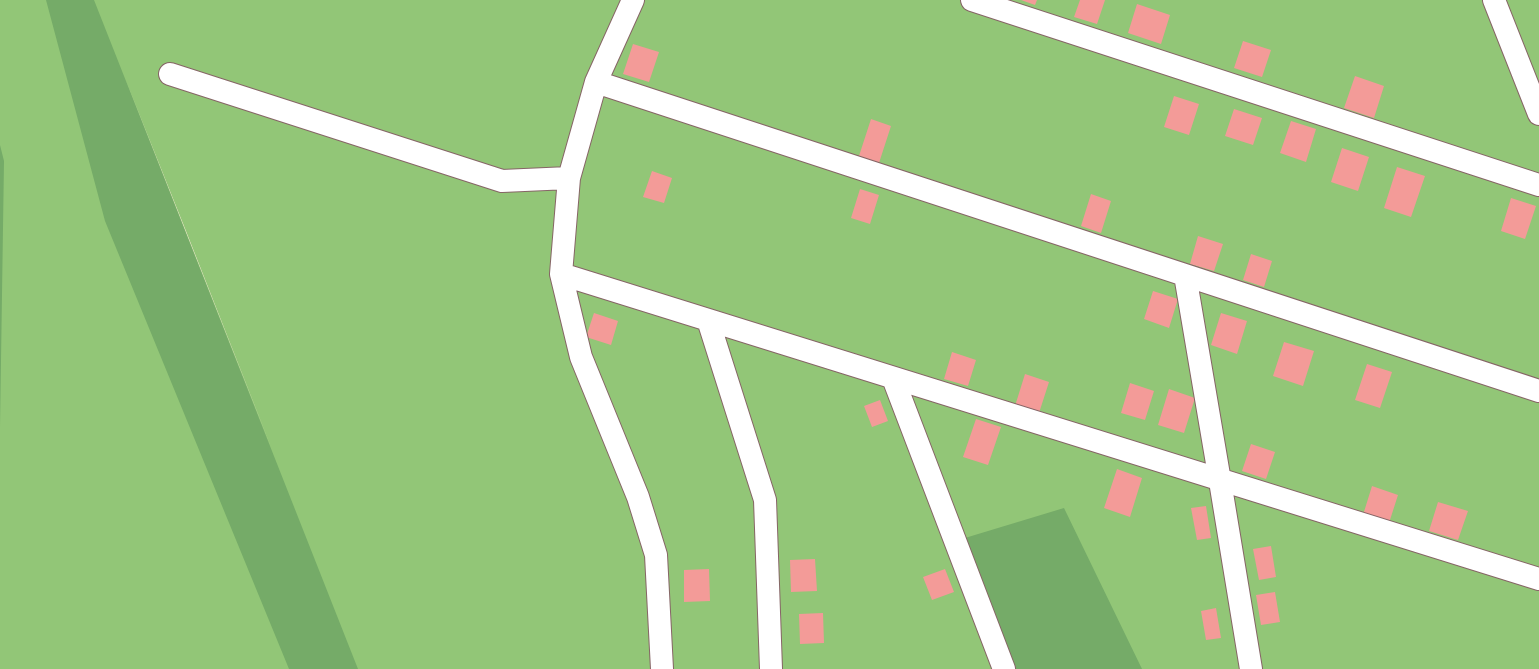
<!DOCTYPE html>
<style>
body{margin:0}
canvas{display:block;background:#f6e8d5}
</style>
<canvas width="1539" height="669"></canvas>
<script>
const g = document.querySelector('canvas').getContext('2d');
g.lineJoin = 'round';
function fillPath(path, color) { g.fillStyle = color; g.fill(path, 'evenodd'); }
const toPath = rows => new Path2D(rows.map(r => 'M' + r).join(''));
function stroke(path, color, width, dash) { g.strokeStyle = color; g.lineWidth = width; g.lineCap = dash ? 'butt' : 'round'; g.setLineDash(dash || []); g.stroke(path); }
fillPath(toPath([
 [0,0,1539,0,1539,669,0,669],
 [124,76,186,231,273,452]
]), '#92c677');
fillPath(toPath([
 [46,0,94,0,358,669,289,669,105,221],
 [0,145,4,161,0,427],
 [1064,508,1142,669,1004,669,955,541]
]), '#75ab68');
fillPath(toPath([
 [1021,0,1037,0,1035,5],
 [1080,0,1105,0,1097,24,1074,17],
 [1137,4,1170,15,1161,44,1128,33],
 [1243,41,1271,50,1262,77,1234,68],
 [633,44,659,52,649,82,623,74],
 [1355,76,1384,86,1374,118,1344,108],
 [1174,96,1199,104,1189,135,1164,127],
 [1234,109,1262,118,1253,145,1225,136],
 [871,119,891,126,879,163,859,156],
 [1291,121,1316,129,1306,162,1280,153],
 [1342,148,1369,157,1358,191,1331,182],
 [1397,167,1425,176,1411,217,1384,208],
 [652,171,672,178,664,203,643,197],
 [860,189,879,195,870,224,851,218],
 [1091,194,1111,201,1101,233,1081,226],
 [1511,198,1536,206,1525,239,1501,231],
 [1198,236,1223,244,1214,271,1190,264],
 [1251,254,1272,261,1264,287,1243,280],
 [1153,291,1178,299,1169,328,1144,319],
 [594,313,618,321,611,345,586,337],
 [1221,313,1247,321,1237,354,1211,345],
 [1284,342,1314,351,1303,386,1273,376],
 [952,352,976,360,968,386,944,379],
 [1367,364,1392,372,1380,408,1355,400],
 [1025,374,1049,382,1039,413,1015,406],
 [1130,383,1154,391,1145,420,1121,413],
 [1169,389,1195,398,1184,433,1158,425],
 [880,400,888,421,872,427,864,406],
 [976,419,1001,427,988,465,963,457],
 [1251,444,1275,452,1266,479,1242,471],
 [1117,469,1142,478,1130,517,1104,508],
 [1372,486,1398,495,1389,523,1363,515],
 [1438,502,1468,511,1458,540,1429,531],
 [1206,506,1211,538,1197,540,1191,508],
 [1271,546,1276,577,1259,580,1253,549],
 [815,559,817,591,791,592,790,560],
 [709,569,710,601,684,602,684,570],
 [945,569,954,592,932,600,923,577],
 [1275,592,1280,622,1261,625,1256,595],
 [1216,608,1221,638,1206,640,1201,611],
 [823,613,824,643,800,644,799,614]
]), '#f39b98');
const minor = toPath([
 [633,0,596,82,569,178,561,274,581,357,638,497,656,555,662,669],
 [972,0,1539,185],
 [1494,0,1539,114],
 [170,74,502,181,569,178],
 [596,82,1539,391],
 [561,274,1539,579],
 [1185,275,1220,481,1251,669],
 [708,320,765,500,771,669],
 [893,378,1004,669]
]);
stroke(minor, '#866566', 24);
stroke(minor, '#fff', 22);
</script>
